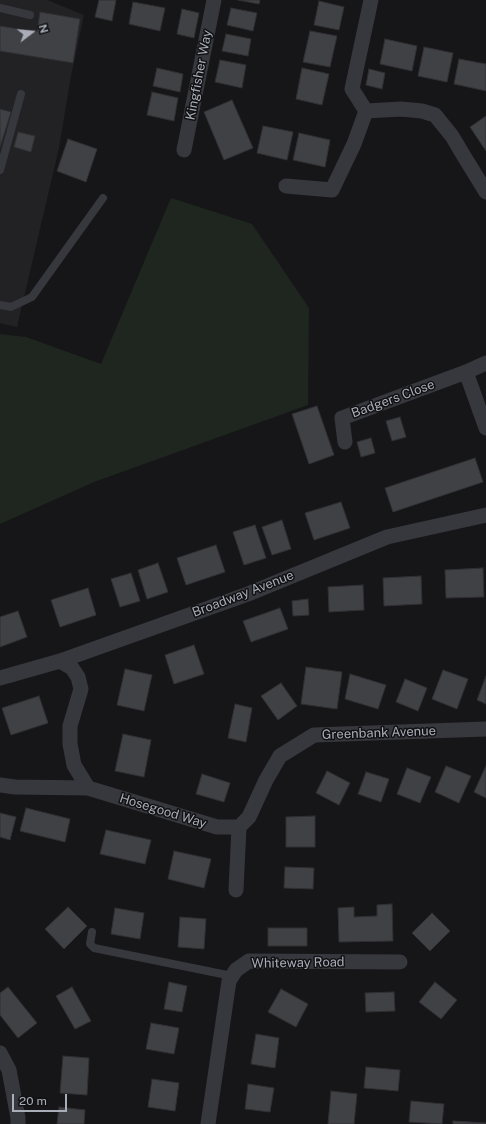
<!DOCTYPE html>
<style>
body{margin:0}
#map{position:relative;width:486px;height:1124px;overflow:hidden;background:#161618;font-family:"Public Sans",sans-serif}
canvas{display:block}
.north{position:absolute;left:12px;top:12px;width:40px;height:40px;-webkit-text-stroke:3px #111113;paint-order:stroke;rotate:74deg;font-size:11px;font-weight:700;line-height:16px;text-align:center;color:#a8adb8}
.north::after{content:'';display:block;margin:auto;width:14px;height:18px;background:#a8adb8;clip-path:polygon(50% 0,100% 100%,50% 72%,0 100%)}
.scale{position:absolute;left:12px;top:1094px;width:55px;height:18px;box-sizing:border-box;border:2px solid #a8adb8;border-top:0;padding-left:5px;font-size:12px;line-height:14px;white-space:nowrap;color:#a8adb8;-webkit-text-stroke:3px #111113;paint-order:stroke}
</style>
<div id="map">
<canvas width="486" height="1124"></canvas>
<div class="north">N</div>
<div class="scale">20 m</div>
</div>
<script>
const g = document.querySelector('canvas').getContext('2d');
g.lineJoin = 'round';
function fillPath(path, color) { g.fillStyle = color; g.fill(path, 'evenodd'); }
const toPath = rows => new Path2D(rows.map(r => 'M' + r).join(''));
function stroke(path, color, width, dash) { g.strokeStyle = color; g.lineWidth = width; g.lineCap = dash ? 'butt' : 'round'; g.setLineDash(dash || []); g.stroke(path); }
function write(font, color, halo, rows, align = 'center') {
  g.font = font + ' "Public Sans",sans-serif'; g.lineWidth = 3; g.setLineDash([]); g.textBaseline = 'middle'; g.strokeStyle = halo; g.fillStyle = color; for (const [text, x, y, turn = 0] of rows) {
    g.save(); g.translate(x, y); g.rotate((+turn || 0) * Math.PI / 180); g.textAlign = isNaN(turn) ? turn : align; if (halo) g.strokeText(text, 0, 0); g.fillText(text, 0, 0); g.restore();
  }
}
fillPath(toPath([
 [0,0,47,0,84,15,71,76,59,148,17,327,0,323]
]), '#222225');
fillPath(toPath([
 [171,198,252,224,309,308,308,405,94,482,0,524,0,334,26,337,101,364]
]), '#1e261f');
const building = toPath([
 [99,0,116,0,112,21,95,17,99,0],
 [238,0,260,0,259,4,238,0],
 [319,1,344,7,339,30,314,25,319,1],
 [133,2,165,8,160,31,129,24,133,2],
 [231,8,257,13,253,31,227,25,231,8],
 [182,9,199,13,194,38,177,34,182,9],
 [40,12,80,19,73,63,0,51,0,26,37,32,40,12],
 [310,31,337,36,330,67,303,62,310,31],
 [226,34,251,39,248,56,222,51,226,34],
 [385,39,417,46,412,71,380,64,385,39],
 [424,47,453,53,447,82,418,76,424,47],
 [459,59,486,64,486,91,454,84,459,59],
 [220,60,246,65,242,88,215,82,220,60],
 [157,68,183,74,180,92,153,86,157,68],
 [302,68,329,74,322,105,296,99,302,68],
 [369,69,385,73,382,89,366,85,369,69],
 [152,92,178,98,174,121,147,115,152,92],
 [232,100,253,148,224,160,204,112,232,100],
 [0,109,11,112,0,147,0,109],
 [486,116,486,151,470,127,486,116],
 [263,126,293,132,287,160,257,153,263,126],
 [18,132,35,136,31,152,14,147,18,132],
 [299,133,330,140,325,167,293,160,299,133],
 [68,139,97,149,86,182,57,171,68,139],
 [317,406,334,455,309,464,292,414,317,406],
 [400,417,406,437,392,441,386,421,400,417],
 [371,438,375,453,361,457,357,442,371,438],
 [475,458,483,482,393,512,385,488,475,458],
 [341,502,350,528,314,540,305,513,341,502],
 [282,520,291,549,272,555,262,527,282,520],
 [255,525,266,558,244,565,233,532,255,525],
 [216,545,225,572,186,585,177,558,216,545],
 [158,563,168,592,147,599,138,570,158,563],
 [483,568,484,597,446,598,445,570,483,568],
 [131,573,140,601,120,607,111,579,131,573],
 [421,576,422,604,384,606,383,578,421,576],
 [363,585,364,610,329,612,328,587,363,585],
 [88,588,96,615,60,627,51,600,88,588],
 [308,599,309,615,293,616,292,601,308,599],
 [280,608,288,629,251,642,243,621,280,608],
 [18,611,27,637,0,647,0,617,18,611],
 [194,645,204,674,174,684,165,655,194,645],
 [306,667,342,672,337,709,301,704,306,667],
 [125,669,152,675,144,711,117,705,125,669],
 [443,670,468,679,457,709,432,699,443,670],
 [350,674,386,685,378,709,345,699,350,674],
 [486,676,486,704,477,700,486,676],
 [405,679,427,688,418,711,396,702,405,679],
 [281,683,297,706,278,720,261,696,281,683],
 [39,696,48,723,11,735,2,708,39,696],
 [235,704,252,708,246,742,228,738,235,704],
 [123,734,151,740,144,777,115,771,123,734],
 [446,766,471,776,459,803,435,792,446,766],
 [486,766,486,798,474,792,486,766],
 [407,768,431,777,420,803,397,794,407,768],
 [327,771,350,783,339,805,316,793,327,771],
 [366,772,389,779,381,802,358,794,366,772],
 [202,774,230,783,224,802,196,794,202,774],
 [26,808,70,819,65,842,20,831,26,808],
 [0,813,16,817,10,840,0,837,0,813],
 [315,816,315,847,286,847,286,817,315,816],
 [106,830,151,840,145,864,100,854,106,830],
 [174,851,211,859,204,888,168,879,174,851],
 [285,867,314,868,313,889,284,888,285,867],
 [392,904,393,941,339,942,338,908,354,907,354,917,377,916,377,905,392,904],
 [68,907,87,926,64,949,45,929,68,907],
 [115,908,144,913,140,939,111,934,115,908],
 [432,913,450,931,430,951,412,933,432,913],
 [180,917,206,919,204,949,178,947,180,917],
 [268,928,307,928,307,946,268,946,268,928],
 [169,982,187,986,182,1012,164,1009,169,982],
 [435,982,457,1000,441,1019,419,1002,435,982],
 [8,987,37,1023,18,1038,0,1015,0,993,8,987],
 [72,987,91,1021,75,1029,56,996,72,987],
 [281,989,308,1004,296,1027,268,1012,281,989],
 [394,992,395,1011,366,1012,365,993,394,992],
 [151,1023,179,1028,174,1054,146,1049,151,1023],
 [256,1034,279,1038,275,1068,251,1064,256,1034],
 [63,1056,89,1058,87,1095,60,1093,63,1056],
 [366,1067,400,1070,398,1091,364,1088,366,1067],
 [152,1079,179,1083,175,1111,148,1107,152,1079],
 [248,1084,274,1088,270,1112,245,1109,248,1084],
 [331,1091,357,1094,354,1124,328,1124,331,1091],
 [411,1101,444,1104,442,1124,409,1122,411,1101],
 [59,1107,85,1110,84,1124,57,1124,59,1107],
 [453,1121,486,1123,486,1124,453,1124,453,1121]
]);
fillPath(building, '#404145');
stroke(building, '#303034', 1);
stroke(toPath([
 [0,8,30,15],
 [0,170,21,94],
 [0,305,11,307,32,297,103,198],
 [92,932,90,944,94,948,232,976]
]), '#37383d', 8);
stroke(toPath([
 [371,0,352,89,366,111,401,109,422,111,435,115,452,136,462,153,486,192],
 [184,150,214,0],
 [286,186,332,190,354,144,366,111],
 [466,372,486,428],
 [345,442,342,418,466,372,486,363],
 [60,661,72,668,78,677,81,689,70,726,70,744,74,765,88,788],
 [0,678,60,661,248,594,387,537,486,515],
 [0,785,15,787,88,788,217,827,239,827],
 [236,890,239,827,249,817,266,780,280,756,314,735,486,729],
 [0,1053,9,1070,18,1118,18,1124],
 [208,1124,229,981,236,970,249,961,400,962]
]), '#37383d', 15);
write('13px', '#a8adb8', '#111113', [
 ["Kingfisher Way",199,75,-79],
 ["Badgers Close",393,399,-20],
 ["Broadway Avenue",243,594,-21],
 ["Greenbank Avenue",379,733,-2],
 ["Hosegood Way",163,811,17],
 ["Whiteway Road",298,963,-1]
]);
</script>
